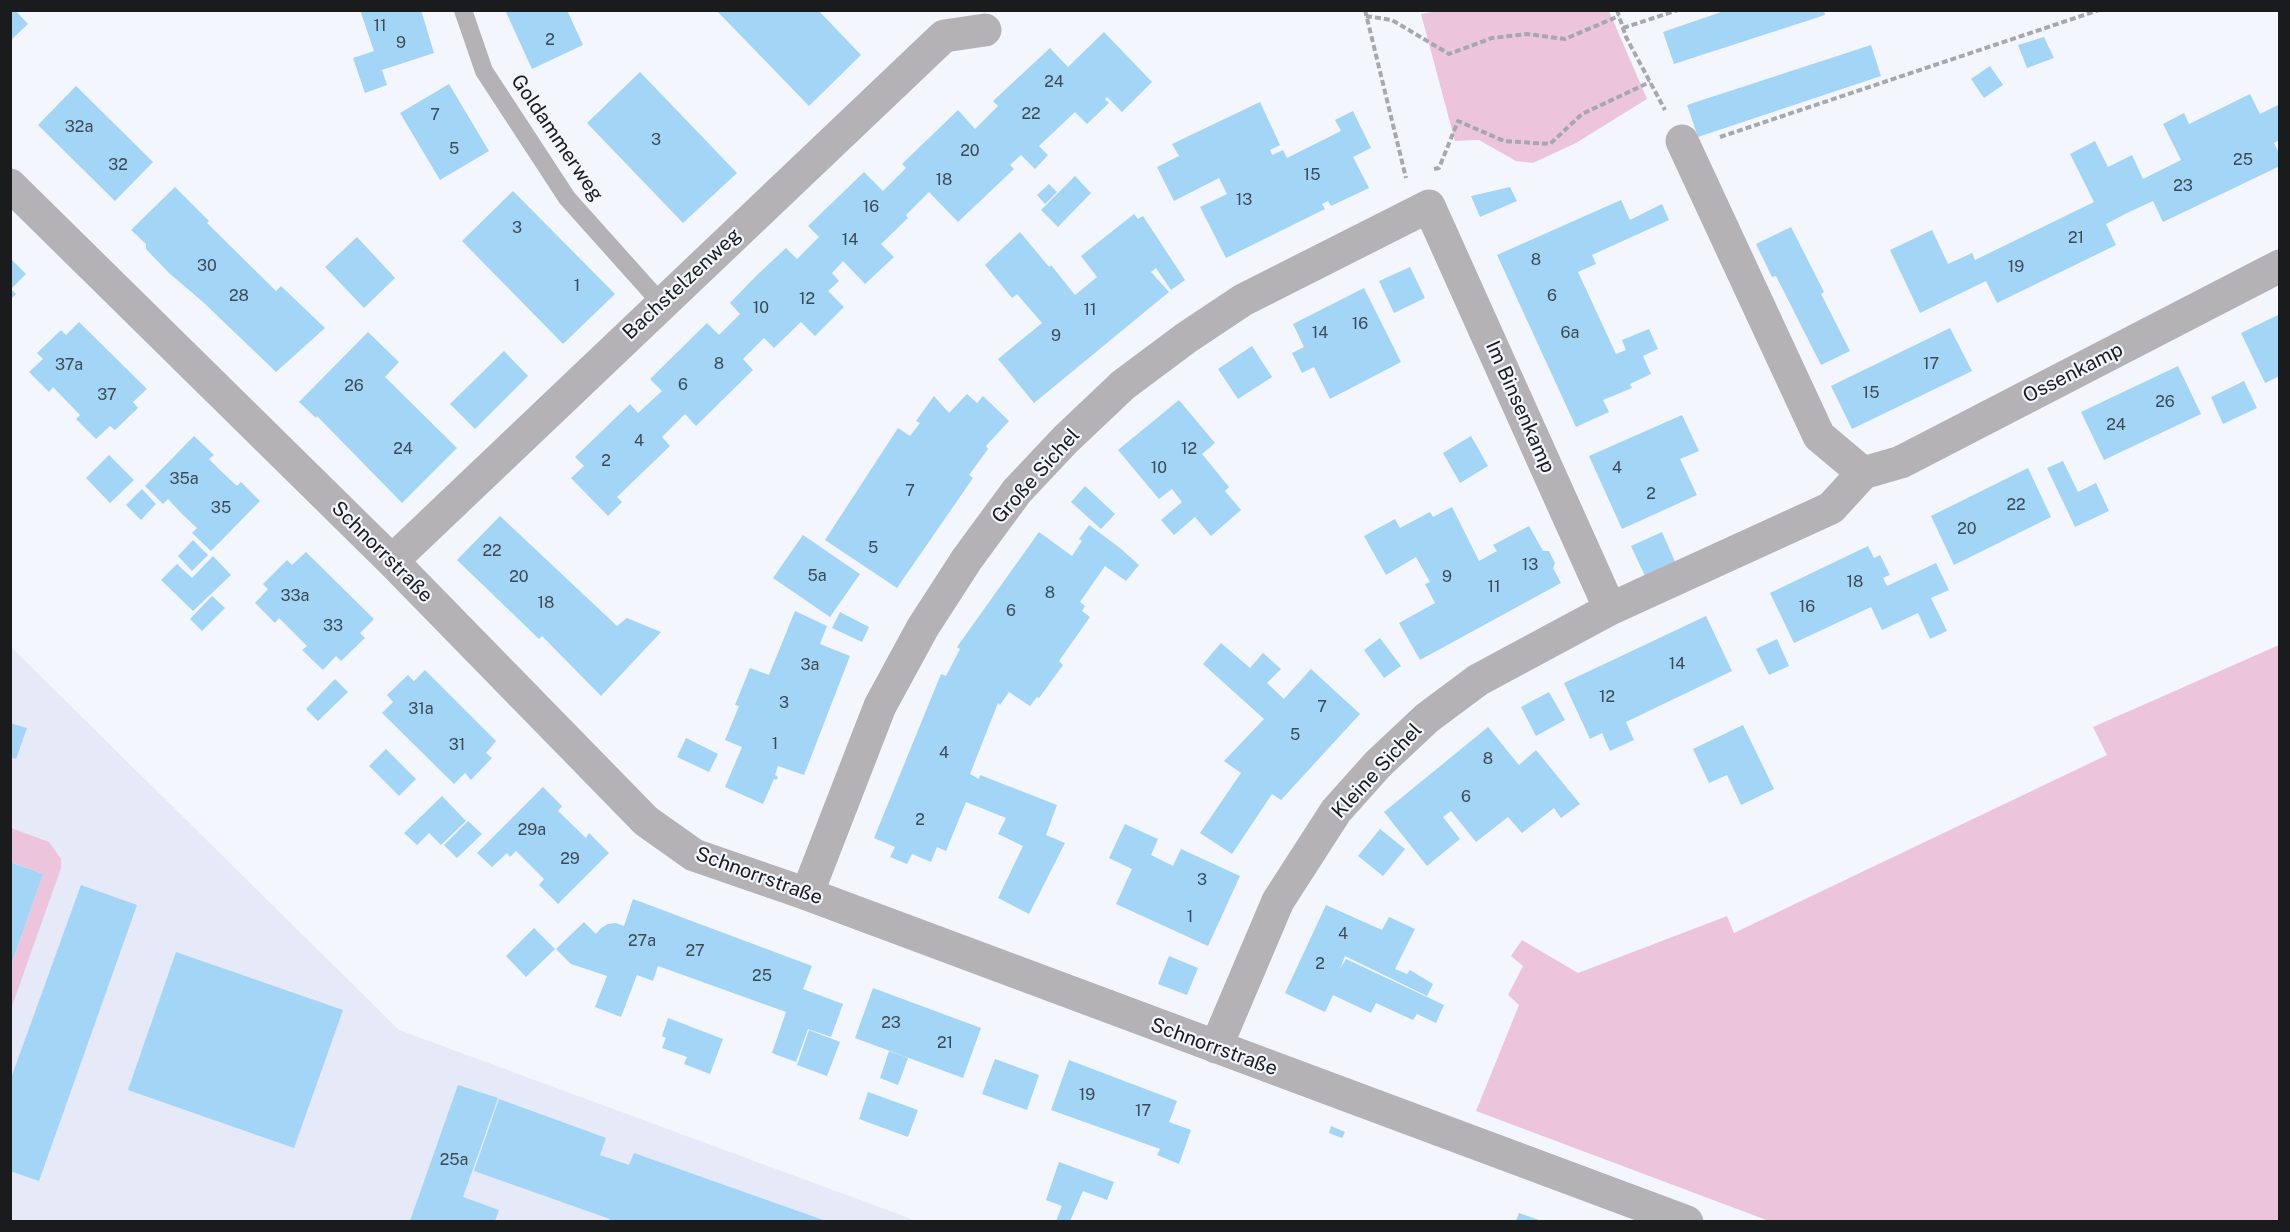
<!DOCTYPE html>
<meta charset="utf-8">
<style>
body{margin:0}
#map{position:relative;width:2290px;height:1232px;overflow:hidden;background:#f4f6fe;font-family:"Public Sans",sans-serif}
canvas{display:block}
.frame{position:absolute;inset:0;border:12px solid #1a1b1d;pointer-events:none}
</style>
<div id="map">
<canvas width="2290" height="1232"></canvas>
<div class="frame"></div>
</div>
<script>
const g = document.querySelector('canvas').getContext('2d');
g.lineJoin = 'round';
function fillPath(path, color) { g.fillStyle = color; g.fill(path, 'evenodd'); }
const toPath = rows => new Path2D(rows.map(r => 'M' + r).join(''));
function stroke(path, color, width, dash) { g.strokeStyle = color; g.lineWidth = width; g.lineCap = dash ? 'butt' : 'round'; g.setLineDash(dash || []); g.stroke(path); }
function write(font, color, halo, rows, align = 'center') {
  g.font = font + ' "Public Sans",sans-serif'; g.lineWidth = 4.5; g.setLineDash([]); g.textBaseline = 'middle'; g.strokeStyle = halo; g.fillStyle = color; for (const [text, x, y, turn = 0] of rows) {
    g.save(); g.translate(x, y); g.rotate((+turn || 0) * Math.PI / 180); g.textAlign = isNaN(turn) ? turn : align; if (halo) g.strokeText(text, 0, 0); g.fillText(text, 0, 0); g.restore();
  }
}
fillPath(toPath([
 [10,646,399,1030,917,1221,11,1221]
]), '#e5e9f8');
fillPath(toPath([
 [1437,11,1609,11,1647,99,1576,143,1533,163,1516,161,1479,140,1455,141,1421,14],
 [2279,645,2279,1221,1769,1221,1476,1111,1519,1005,1508,995,1523,966,1511,956,1522,940,1578,973,1727,916,1734,933,2107,755,2093,727],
 [11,828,49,842,61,859,61,868,11,1009,11,967,43,874,11,862]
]), '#ecc5dc');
fillPath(toPath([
 [10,10,15,10,28,24,10,41],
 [360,10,421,10,434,53,382,70,387,85,365,93,353,58,374,51],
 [505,10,567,10,583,45,532,69],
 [716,10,818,10,861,55,809,106],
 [1727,10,1824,10,1825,15,1674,64,1663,32],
 [1104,32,1152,82,1122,112,1107,97,1105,99,1109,103,1087,124,1075,112,1039,146,1048,155,1035,169,1021,155,1010,165,1014,169,958,222,929,192,906,215,908,218,881,244,894,257,865,284,843,261,832,273,839,281,828,291,844,307,815,336,801,322,774,348,764,338,743,359,753,370,696,426,685,414,662,437,670,446,617,497,622,502,608,516,571,478,584,466,575,457,602,431,630,404,638,413,662,391,650,379,707,323,719,335,740,314,730,303,756,276,786,248,797,259,819,237,808,226,864,172,883,191,906,168,902,164,958,110,975,129,998,106,993,101,1050,48,1068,67],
 [2044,37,2054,58,2027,68,2018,45],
 [1871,45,1881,76,1698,137,1687,105],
 [1990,66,2003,85,1984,98,1971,79],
 [640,72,737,173,683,223,587,123],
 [449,84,489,151,440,180,400,113],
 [76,86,153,162,115,201,38,125],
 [2250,94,2260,114,2280,104,2280,140,2274,143,2280,155,2280,166,2163,222,2153,201,2129,212,2106,224,2116,245,1997,303,1986,281,1920,313,1890,250,1932,230,1948,264,1972,253,1975,260,2094,202,2070,154,2095,141,2108,167,2132,155,2143,179,2181,160,2163,124,2184,113,2189,124],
 [1260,102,1280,145,1270,150,1272,155,1283,150,1287,158,1341,131,1335,120,1353,111,1371,148,1353,157,1369,188,1331,206,1328,201,1322,204,1325,209,1226,258,1200,207,1227,194,1219,178,1174,201,1157,167,1179,156,1172,144],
 [1075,176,1091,193,1058,227,1041,210],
 [1049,184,1057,192,1045,204,1037,195],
 [175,187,209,221,207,223,276,291,281,286,325,328,276,372,203,302,169,273,146,249,146,244,131,230],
 [1510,187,1517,201,1480,217,1471,196],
 [513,191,615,294,563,344,462,241],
 [1621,200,1630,220,1662,204,1669,220,1592,255,1596,264,1578,272,1616,354,1626,350,1622,340,1649,329,1658,349,1643,356,1651,374,1630,384,1632,388,1603,400,1609,412,1576,427,1497,255],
 [1134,214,1138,219,1143,216,1185,280,1171,290,1156,268,1151,272,1169,292,1034,403,998,359,1042,323,1017,294,1012,298,985,265,1020,232,1049,267,1051,265,1075,295,1097,277,1081,256],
 [1791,227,1824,292,1821,294,1850,351,1821,365,1776,276,1772,277,1756,244],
 [357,237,395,278,364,308,325,267],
 [10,258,26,274,11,289,16,294,10,300],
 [1410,267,1425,298,1394,313,1379,281],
 [1364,288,1401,362,1330,399,1314,367,1302,373,1292,353,1304,347,1293,324],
 [2280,314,2280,376,2265,383,2241,333],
 [79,322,147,389,133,402,138,408,115,430,110,426,96,439,76,419,80,415,53,387,49,392,29,372,43,359,37,353,61,330,66,335],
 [1950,328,1972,371,1852,429,1831,386],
 [368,332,399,362,385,377,457,448,402,503,317,416,316,418,299,402],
 [1252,346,1272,377,1238,399,1218,369],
 [504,351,528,376,475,429,450,404],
 [2178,366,2201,414,2104,460,2081,412],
 [2244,381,2257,408,2223,424,2211,397],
 [967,394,977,403,983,396,1009,421,986,446,988,449,969,475,973,478,897,588,825,540,898,428,910,436,920,423,916,421,934,396,949,413],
 [1179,400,1215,443,1202,454,1229,487,1225,491,1241,510,1211,536,1195,517,1174,535,1161,520,1182,502,1172,489,1159,499,1118,450],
 [1682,415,1699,451,1680,459,1697,495,1622,529,1589,456],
 [194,436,214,455,209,459,223,473,237,486,241,482,260,501,211,551,192,533,197,528,182,514,168,499,163,504,145,486],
 [1471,436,1488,466,1460,483,1443,453],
 [109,455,134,480,110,503,86,478],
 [2063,461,2078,492,2096,483,2109,511,2075,527,2047,468],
 [2028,468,2051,517,1954,565,1931,516],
 [1085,486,1115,514,1101,529,1071,502],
 [142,489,156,504,141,520,126,505],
 [1452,507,1479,561,1497,551,1493,545,1529,526,1543,551,1549,551,1555,563,1553,568,1561,583,1420,660,1399,623,1435,603,1425,584,1430,582,1416,557,1386,575,1364,536,1395,519,1400,528,1430,512,1433,517],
 [500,516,617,626,627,618,661,632,601,696,542,636,539,639,457,560],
 [1089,525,1120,548,1139,565,1126,581,1105,566,1080,602,1085,606,1082,611,1090,617,1059,661,1063,665,1039,698,1037,697,1030,706,1009,692,1000,705,998,703,970,774,979,779,980,775,1057,805,1046,835,1065,843,1029,914,998,898,1023,846,998,834,1006,818,966,802,946,851,937,847,931,862,912,854,907,864,890,857,895,847,874,838,941,674,946,676,960,649,957,647,1039,532,1072,556,1082,541,1079,539],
 [1662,532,1676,564,1646,578,1631,546],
 [803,535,860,574,830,617,773,578],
 [193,540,208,555,192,571,178,556],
 [1868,546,1874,558,1880,555,1890,575,1883,578,1887,586,1936,563,1949,590,1931,598,1947,631,1930,639,1918,613,1882,630,1871,607,1794,643,1770,593],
 [306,552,374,619,360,633,365,638,341,661,336,656,323,670,302,650,307,646,279,618,275,623,255,603,268,589,263,584,287,560,292,565],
 [213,556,231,575,193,611,161,580,177,564,192,578],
 [212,596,225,608,202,631,190,619],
 [795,611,827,626,820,644,850,656,804,775,778,766,775,775,778,777,776,780,774,779,763,804,725,787,742,747,725,740,739,706,735,705,750,668,769,675],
 [840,612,869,627,862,642,832,628],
 [1706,616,1732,671,1626,722,1634,740,1610,751,1602,733,1590,739,1564,683],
 [1380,638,1401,666,1384,678,1364,650],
 [1777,639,1789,666,1769,675,1756,649],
 [1221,643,1250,668,1263,653,1281,669,1267,683,1284,699,1311,669,1360,714,1281,800,1272,794,1232,854,1200,833,1241,773,1224,761,1264,719,1203,664],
 [425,670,496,741,486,753,492,758,471,780,465,773,454,784,382,713,393,702,387,695,408,675,414,681],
 [335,679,348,692,318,721,306,709],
 [1549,692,1565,720,1536,736,1521,707],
 [10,723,27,728,16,759,10,757],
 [1743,725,1774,789,1741,805,1727,775,1709,783,1693,749],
 [1488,727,1519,765,1536,750,1580,804,1561,818,1554,808,1522,833,1508,817,1476,842,1451,811,1443,817,1460,839,1427,866,1384,812],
 [686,738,718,754,709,772,677,757],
 [386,749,416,779,399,796,369,766],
 [543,787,562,806,558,811,586,838,589,833,609,853,558,904,539,885,544,879,516,851,510,857,507,853,492,867,477,853],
 [442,796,466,821,441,845,429,833,417,845,404,833],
 [468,821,482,834,457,858,444,845],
 [1125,824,1158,839,1151,855,1173,866,1181,849,1240,876,1208,946,1116,904,1132,869,1109,858],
 [1380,829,1405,849,1383,876,1358,856],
 [10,862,43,874,11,966,10,966],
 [81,885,137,905,39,1181,10,1171,10,1081],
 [633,899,812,966,803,989,843,1004,831,1037,808,1029,796,1062,772,1053,786,1012,658,966,653,981,637,975,621,1017,595,1007,607,976,571,964,556,949,584,922,596,934,601,928,608,924,616,923,624,926],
 [1326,905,1382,930,1389,917,1415,929,1395,969,1407,974,1410,970,1433,984,1427,996,1345,956,1340,969,1346,959,1444,1005,1436,1023,1417,1014,1413,1020,1376,1003,1371,1013,1333,995,1325,1012,1285,993],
 [534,928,555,949,526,977,506,956],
 [176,952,343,1010,294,1148,128,1090],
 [1169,956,1198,968,1187,995,1158,984],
 [873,988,981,1028,963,1078,855,1038],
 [668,1018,723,1039,710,1074,684,1064,687,1057,662,1048,666,1038,662,1036],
 [809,1030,840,1042,827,1076,797,1065],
 [889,1051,908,1058,898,1085,880,1078],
 [995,1059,1039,1075,1027,1110,982,1094],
 [1069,1060,1177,1101,1169,1122,1191,1130,1179,1164,1157,1155,1160,1149,1051,1110],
 [458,1085,498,1098,463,1197,499,1210,495,1221,410,1221],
 [868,1092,918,1110,908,1137,859,1119],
 [499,1099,606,1138,600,1155,629,1165,634,1153,826,1221,609,1221,610,1219,474,1171],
 [1331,1126,1345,1132,1342,1138,1329,1133],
 [1059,1162,1114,1182,1107,1200,1083,1191,1070,1221,1056,1221,1062,1206,1046,1200],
 [1519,1213,1542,1221,1516,1221]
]), '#a2d5f6');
stroke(toPath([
 [1365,10,1406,178],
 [1617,10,1626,37,1665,110],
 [1366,16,1392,20,1449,54,1492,38,1527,34,1565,39,1619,16],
 [1623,28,1678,10],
 [1720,137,2099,10],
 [1434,169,1439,168,1458,121,1504,141,1550,144,1582,114,1650,82]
]), '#a6a8ae', 4, [6, 3]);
stroke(toPath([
 [463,10,484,71,567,198,661,303]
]), '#b4b2b5', 18);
stroke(toPath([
 [1682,141,1819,436,1863,473],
 [10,185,392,561,646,821,694,855,807,894,1687,1222],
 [392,561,944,36,985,30],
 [807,894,880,706,923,627,967,559,1017,491,1065,440,1123,385,1186,338,1243,300,1429,206,1610,609],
 [1216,1047,1278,901,1336,811,1378,764,1427,718,1478,680,1610,609,1831,508,1863,473,1901,462,2280,266]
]), '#b4b2b5', 33);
write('16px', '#3c4a53', null, [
 ["11",380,26],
 ["2",550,40],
 ["9",401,43],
 ["24",1054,82],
 ["22",1031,114],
 ["7",435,115],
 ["32a",79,127],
 ["3",656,140],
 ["5",454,149],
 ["20",970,151],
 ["25",2243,160],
 ["32",118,165],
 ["15",1312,175],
 ["18",944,180],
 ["23",2183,186],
 ["13",1244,200],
 ["16",871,207],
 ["3",517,228],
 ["21",2076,238],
 ["14",850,240],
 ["8",1536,260],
 ["30",207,266],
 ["19",2016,267],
 ["1",577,286],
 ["28",239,296],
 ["6",1552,296],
 ["12",807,299],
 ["10",761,308],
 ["11",1090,310],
 ["16",1360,324],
 ["14",1320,333],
 ["6a",1570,333],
 ["9",1056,336],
 ["8",719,364],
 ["17",1931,364],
 ["37a",69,365],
 ["6",683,385],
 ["26",354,386],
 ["15",1871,393],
 ["37",107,395],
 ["26",2165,402],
 ["24",2116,425],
 ["4",639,441],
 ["24",403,449],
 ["12",1189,449],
 ["2",606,461],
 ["10",1159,468],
 ["4",1617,468],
 ["35a",184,479],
 ["7",910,491],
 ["2",1651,494],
 ["22",2016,505],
 ["35",221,508],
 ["20",1967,529],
 ["5",873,548],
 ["22",492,551],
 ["13",1530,565],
 ["5a",817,576],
 ["20",519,577],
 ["9",1447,577],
 ["18",1855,582],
 ["11",1494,587],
 ["8",1050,593],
 ["33a",295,596],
 ["18",546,603],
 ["16",1807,607],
 ["6",1011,611],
 ["33",333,626],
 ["14",1677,664],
 ["3a",810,665],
 ["12",1607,697],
 ["3",784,703],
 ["7",1322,707],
 ["31a",421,709],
 ["5",1295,735],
 ["1",775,744],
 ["31",457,745],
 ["4",944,753],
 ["8",1488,759],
 ["6",1466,797],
 ["2",920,820],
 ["29a",532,830],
 ["29",570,859],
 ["3",1202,880],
 ["1",1190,917],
 ["4",1343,934],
 ["27a",642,941],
 ["27",695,951],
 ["2",1320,964],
 ["25",762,976],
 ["23",891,1023],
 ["21",945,1043],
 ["19",1087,1095],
 ["17",1143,1111],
 ["25a",454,1160]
]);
write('20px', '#1a1b1d', '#f4f6fe', [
 ["Goldammerweg",557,138,56],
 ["Bachstelzenweg",682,284,-43],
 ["Ossenkamp",2073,373,-27],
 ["Im Binsenkamp",1520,407,66],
 ["Große Sichel",1036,476,-48],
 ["Schnorrstraße",382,552,45],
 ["Kleine Sichel",1377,771,-47],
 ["Schnorrstraße",759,876,20],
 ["Schnorrstraße",1214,1047,20]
]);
</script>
